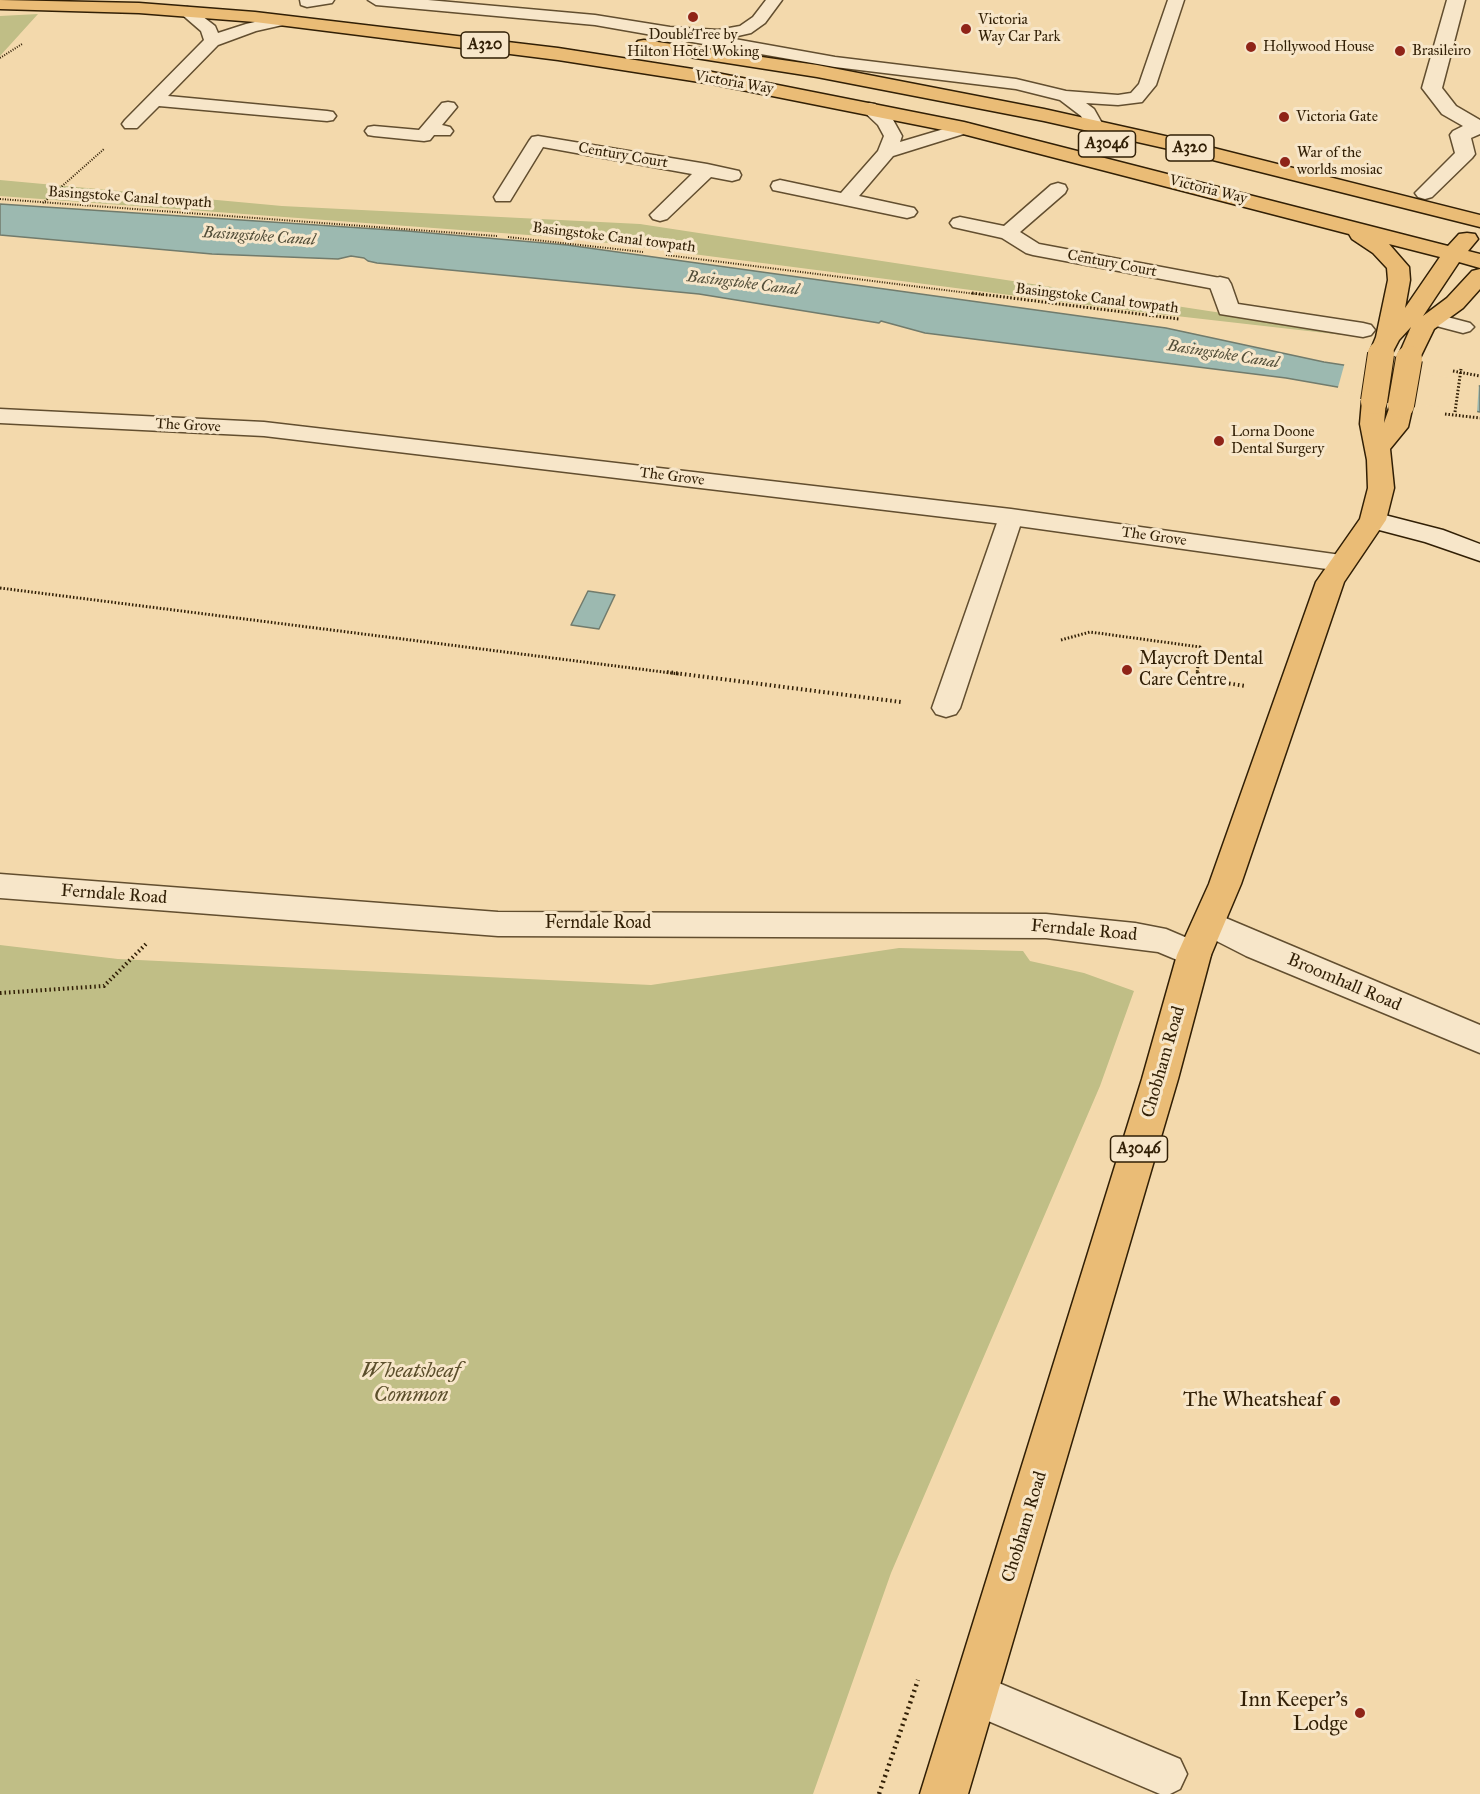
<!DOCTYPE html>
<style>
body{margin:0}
canvas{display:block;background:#f3d9ac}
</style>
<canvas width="1480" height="1794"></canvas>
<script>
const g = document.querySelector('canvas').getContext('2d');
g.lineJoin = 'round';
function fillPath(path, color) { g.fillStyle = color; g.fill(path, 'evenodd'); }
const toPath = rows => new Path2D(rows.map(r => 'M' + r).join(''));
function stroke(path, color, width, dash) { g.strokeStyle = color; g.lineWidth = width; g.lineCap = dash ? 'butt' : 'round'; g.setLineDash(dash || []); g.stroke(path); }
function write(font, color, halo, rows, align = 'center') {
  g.font = font + ' "IM FELL Great Primer",serif'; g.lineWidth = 6; g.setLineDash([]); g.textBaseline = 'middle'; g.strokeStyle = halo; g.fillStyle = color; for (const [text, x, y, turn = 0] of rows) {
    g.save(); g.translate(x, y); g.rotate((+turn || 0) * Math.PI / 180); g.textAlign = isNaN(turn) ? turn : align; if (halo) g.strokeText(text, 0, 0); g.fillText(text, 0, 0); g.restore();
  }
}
fillPath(toPath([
 [38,14,0,56,0,16],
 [0,180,282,206,640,224,1346,332,1343,335,1141,312,569,238,0,196],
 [0,945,118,959,651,985,899,948,1023,951,1030,961,1084,973,1134,991,1100,1086,891,1573,813,1794,0,1794]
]), '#c0be86');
const water = toPath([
 [0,204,407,231,567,245,1166,328,1324,362,1480,386,1480,412,1286,378,925,333,881,321,879,323,699,294,377,263,368,261,364,258,351,256,338,259,212,254,0,235,0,204],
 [588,591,615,595,599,629,571,625,588,591]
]);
fillPath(water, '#9cb9b0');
stroke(water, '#717b6c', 1.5);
fillPath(toPath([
 [1345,362,1479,382,1477,413,1337,391]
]), '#f3d9ac');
const lane = toPath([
 [300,0,334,0,332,3,307,7,301,5,300,0],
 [368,0,428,0,595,15,670,27,718,30,740,26,753,17,766,0,782,0,765,23,751,33,729,38,835,57,1016,79,1066,91,1118,95,1131,93,1139,84,1168,0,1184,0,1156,85,1142,102,1118,105,1086,103,1094,109,1103,125,1100,129,1094,130,1088,129,1081,116,1060,100,1016,89,835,67,595,25,376,5,368,0],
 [187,7,193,9,215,26,218,33,246,24,281,16,289,21,287,24,256,31,218,45,168,96,327,111,333,112,336,116,333,120,327,121,159,106,137,128,125,128,122,124,125,120,204,40,201,31,179,12,187,7],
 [448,102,454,103,457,107,442,125,450,127,453,131,450,135,434,135,430,140,424,141,374,136,368,135,365,131,368,127,374,126,419,130,442,103,448,102],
 [869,103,875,104,892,118,902,136,900,142,964,123,970,124,973,128,970,132,893,156,859,196,914,208,917,212,914,216,907,218,773,190,771,186,773,182,780,180,841,193,878,151,884,136,878,125,860,108,863,104,869,103],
 [538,136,707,164,739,171,741,175,739,179,732,181,711,177,667,219,660,221,653,219,650,215,692,174,543,147,510,201,496,201,494,197,529,141,532,137,538,136],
 [1058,183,1065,185,1067,189,1065,193,1020,232,1039,244,1220,278,1227,280,1230,284,1227,288,1220,290,1033,255,1026,253,1002,238,953,227,950,223,953,219,960,217,1004,226,1051,185,1058,183],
 [1432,313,1470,323,1474,327,1470,331,1463,333,1425,323,1422,319,1425,315,1432,313],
 [1011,510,1019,512,1023,517,960,708,956,714,946,717,936,714,932,708,999,517,1003,512,1011,510],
 [975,1673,1180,1759,1187,1774,1180,1789,1170,1794,1160,1794,960,1709,954,1694,960,1679,975,1673]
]);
const street = toPath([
 [1447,0,1465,0,1442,88,1456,106,1480,120,1480,134,1471,138,1475,154,1472,158,1432,197,1425,199,1418,197,1415,193,1455,153,1450,135,1453,131,1463,126,1442,114,1422,88,1447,0],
 [1220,277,1228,279,1231,284,1238,304,1363,323,1371,325,1375,330,1371,335,1363,337,1220,314,1209,284,1212,279,1220,277],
 [0,409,264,422,1011,509,1341,555,1351,557,1355,563,1351,569,1341,571,1011,525,264,436,0,423,0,409],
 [0,874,498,912,1046,914,1135,923,1166,929,1206,946,1211,955,1206,964,1194,967,1158,952,1046,938,498,936,0,898,0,874],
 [1209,911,1480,1025,1480,1053,1246,956,1197,931,1192,923,1197,915,1209,911]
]);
const secondary = toPath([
 [1373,512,1443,530,1480,544,1480,561,1425,542,1364,526,1360,520,1364,514,1373,512]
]);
const primary = toPath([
 [0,0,139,3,255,12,558,48,712,72,964,122,1448,246,1459,234,1467,233,1475,234,1478,239,1468,251,1480,254,1480,268,1459,262,1423,316,1447,298,1472,271,1480,269,1480,289,1463,308,1434,329,1417,364,1409,366,1401,364,1397,359,1411,327,1399,340,1389,359,1381,361,1373,359,1369,354,1376,337,1388,280,1387,268,1373,253,1352,239,1349,234,963,134,712,84,558,60,255,22,139,13,0,9,0,0],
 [1389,244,1440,257,1405,308,1410,280,1409,267,1389,244],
 [644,40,817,65,1044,109,1174,138,1480,215,1480,227,1173,150,1044,121,817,77,638,49,635,45,638,41,644,40],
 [1374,394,1383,396,1386,401,1384,423,1392,400,1401,398,1410,400,1413,405,1408,427,1390,449,1394,488,1386,520,1344,582,1241,884,1211,955,1178,1079,968,1794,920,1794,1142,1079,1177,955,1209,884,1316,582,1360,519,1368,488,1367,460,1360,424,1362,401,1365,396,1374,394]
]);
stroke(lane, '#624e2f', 3);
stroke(street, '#624e2f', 3);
stroke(secondary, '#311f05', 3);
stroke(primary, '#311f05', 3);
stroke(toPath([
 [0,58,22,44],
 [0,199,497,236],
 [43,203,104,149],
 [508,237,643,252],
 [666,255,984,295]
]), '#311f05', 2, [1, 1.5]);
stroke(toPath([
 [972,293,1179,319],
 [1453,371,1480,376],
 [1445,414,1480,418],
 [0,588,679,674],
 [1061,640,1090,632,1200,647,1197,674]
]), '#311f05', 3, [1.5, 2]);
stroke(toPath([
 [667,672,901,702],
 [1189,677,1245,686],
 [1197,678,1198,672],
 [0,993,104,986,147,943]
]), '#311f05', 4, [1.5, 3]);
stroke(toPath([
 [879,1794,918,1680]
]), '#311f05', 4.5, [2, 4]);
fillPath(lane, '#f7e6c9');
fillPath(street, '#f7e6c9');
fillPath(secondary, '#f7e6c9');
fillPath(primary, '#eabc76');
const primaryBridge = toPath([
 [1374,401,1381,354],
 [1401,405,1409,359]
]);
stroke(primaryBridge, '#311f05', 28, []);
stroke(toPath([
 [1455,412,1461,369]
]), '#311f05', 3, [1.5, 2]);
stroke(primaryBridge, '#eabc76', 26);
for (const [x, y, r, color] of [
 [693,17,6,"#8f2418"],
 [966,29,6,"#8f2418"],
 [1251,47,6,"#8f2418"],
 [1400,51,6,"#8f2418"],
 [1284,117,6,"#8f2418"],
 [1285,162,6,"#8f2418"],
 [1219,441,6,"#8f2418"],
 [1127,670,6,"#8f2418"],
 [1335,1401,6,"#8f2418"],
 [1360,1713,6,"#8f2418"]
]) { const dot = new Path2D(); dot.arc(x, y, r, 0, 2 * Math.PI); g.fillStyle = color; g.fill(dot); stroke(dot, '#f7e6c9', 2); }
write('15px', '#311f05', '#f7e6c9', [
 ["Victoria",978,20],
 ["Way Car Park",978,37],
 ["DoubleTree by",693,35,"center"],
 ["Hilton Hotel Woking",693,52,"center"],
 ["Hollywood House",1263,47],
 ["Brasileiro",1412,51],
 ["Victoria Gate",1296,117],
 ["War of the",1297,153],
 ["worlds mosiac",1297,170],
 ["Lorna Doone",1231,432],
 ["Dental Surgery",1231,449]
], 'left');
write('15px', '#311f05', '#f7e6c9', [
 ["Victoria Way",734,83,10],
 ["Century Court",623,156,10],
 ["Victoria Way",1208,190,14],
 ["Basingstoke Canal towpath",130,198,4],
 ["Basingstoke Canal towpath",614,238,7],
 ["Century Court",1112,264,11],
 ["Basingstoke Canal towpath",1097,299,7],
 ["The Grove",188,426,3],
 ["The Grove",672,477,7],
 ["The Grove",1154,537,8]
]);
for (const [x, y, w] of [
 [485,45,48],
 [1107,144,57],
 [1190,148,48],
 [1139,1149,57]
]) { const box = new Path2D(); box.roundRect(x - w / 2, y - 13, w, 26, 4.5); g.fillStyle = '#f7e6c9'; g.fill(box); stroke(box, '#311f05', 1.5); }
write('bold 16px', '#311f05', null, [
 ["A320",485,45],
 ["A3046",1107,144],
 ["A320",1190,148],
 ["A3046",1139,1149]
]);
write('italic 16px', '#514d38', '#f7e6c9', [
 ["Basingstoke Canal",259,237,4],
 ["Basingstoke Canal",743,284,7],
 ["Basingstoke Canal",1223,355,9]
]);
write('18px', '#311f05', '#f7e6c9', [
 ["Maycroft Dental",1139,660],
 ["Care Centre",1139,681]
], 'left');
write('18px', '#311f05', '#f7e6c9', [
 ["Ferndale Road",114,895,4],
 ["Ferndale Road",598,924],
 ["Ferndale Road",1084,931,5],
 ["Broomhall Road",1344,983,23],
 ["Chobham Road",1164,1062,-74],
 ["Chobham Road",1025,1527,-73]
]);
write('italic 21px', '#5c4f2c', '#f7e6c9', [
 ["Wheatsheaf",411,1372],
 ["Common",411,1396]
]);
write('21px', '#311f05', '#f7e6c9', [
 ["The Wheatsheaf",1323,1401],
 ["Inn Keeper's",1348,1701],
 ["Lodge",1348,1725]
], 'right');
</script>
